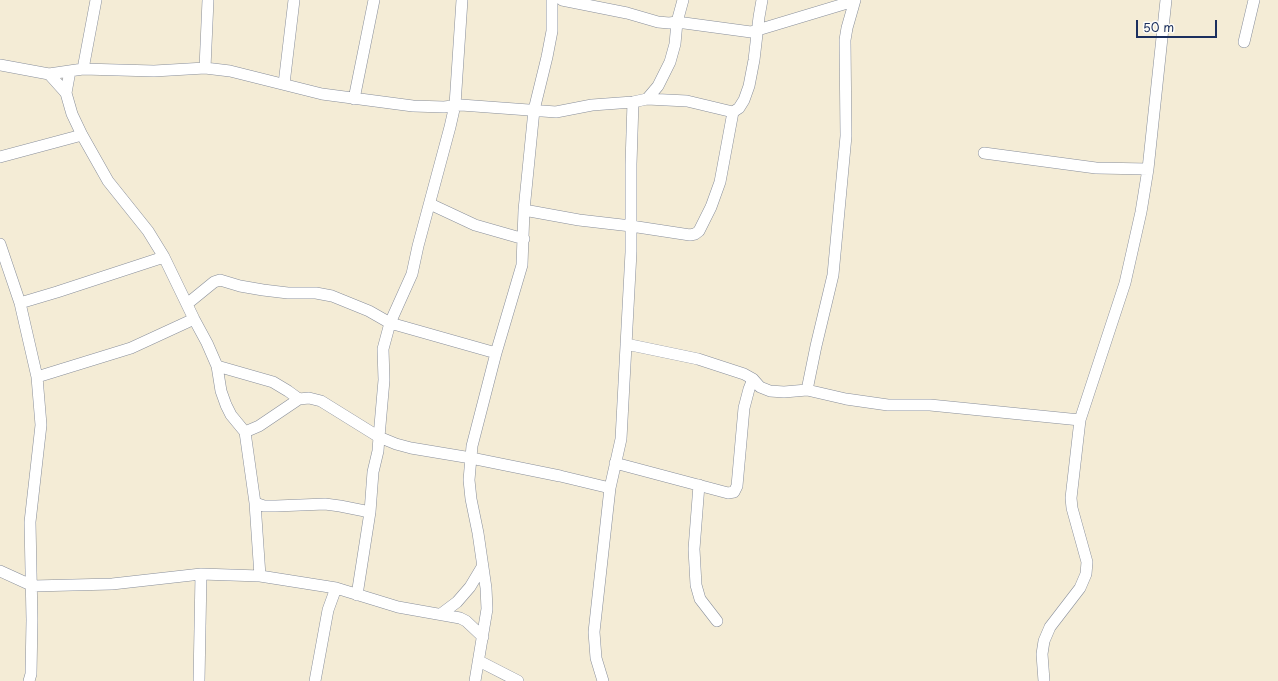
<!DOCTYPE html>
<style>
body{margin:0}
#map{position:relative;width:1278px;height:681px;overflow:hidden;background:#f4ecd6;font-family:"Playpen Sans",sans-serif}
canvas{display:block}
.scale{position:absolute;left:1136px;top:20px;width:81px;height:18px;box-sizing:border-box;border:2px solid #1b2f5e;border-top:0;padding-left:5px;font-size:12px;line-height:14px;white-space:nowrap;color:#1b2f5e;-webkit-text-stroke:3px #fdfcf7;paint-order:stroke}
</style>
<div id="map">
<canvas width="1278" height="681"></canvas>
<div class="scale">50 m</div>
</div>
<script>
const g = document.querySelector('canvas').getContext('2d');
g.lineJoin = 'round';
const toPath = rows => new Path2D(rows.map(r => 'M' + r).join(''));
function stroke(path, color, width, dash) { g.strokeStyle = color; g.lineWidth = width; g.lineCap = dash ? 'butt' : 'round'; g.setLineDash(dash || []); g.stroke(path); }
const minor = toPath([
 [562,0,627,13,658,22,669,23,677,22,751,32,854,1],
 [855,0,847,28,845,40,846,136,833,275,816,346,807,390,846,399,888,405,930,405,1080,420],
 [1244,42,1254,0],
 [0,65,49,74,83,69,154,71,205,68,230,71,322,94,413,106,444,107,461,105,556,112,592,105,633,102,647,99,687,101,733,112],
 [205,68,208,0],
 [83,69,96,0],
 [70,71,66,93,72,114,82,135,108,181,148,231,164,257,194,319,207,343,217,366,221,391,226,405,231,415,245,432,255,503,260,576],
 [49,74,66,93],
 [284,84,294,0],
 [354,99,374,0],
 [647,99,658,86,670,62,675,44,677,22,683,0],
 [984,153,1096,168,1148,169],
 [0,157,82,135],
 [430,204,475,225,524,239],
 [524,210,579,220,631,226,690,235,695,234,699,231,711,207,720,182,733,112,739,108,744,100,749,86,754,60,759,17,762,0],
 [0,244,20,303,37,377,41,425,30,522,32,620,31,674,29,681],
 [20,303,57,292,164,257],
 [187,304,214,282,220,280,240,286,263,290,288,293,316,293,332,296,369,311,390,323,496,353],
 [626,344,698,359,744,374,753,379,760,387,770,391,784,392,807,390],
 [217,366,273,382,288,391,299,399],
 [37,377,131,348,194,319],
 [245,432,259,426,299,399,309,398,321,401,379,437,396,444,411,448,471,458,560,476,610,488],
 [615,463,728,493,734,492,737,486,744,408,749,389,753,379],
 [699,485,694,549,696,585,700,599,717,621],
 [255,503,264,506,276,506,325,504,340,506,370,512],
 [0,571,33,586,112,584,201,574,260,576,336,588,398,607,460,618,466,621,483,637],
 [357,595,370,512,373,472,378,451,379,437,384,380,383,349,390,323,412,274,418,246,450,127,455,105,462,0],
 [441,614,457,602,470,587,482,567],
 [479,661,518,681],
 [199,681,201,574],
 [315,681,328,610,336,588],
 [475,681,487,609,486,588,478,533,471,499,469,480,472,446,496,353,522,265,524,210,534,110,547,57,552,31,552,0],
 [603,681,596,658,594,632,610,488,621,439,631,252,631,164,633,102],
 [1044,681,1042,654,1044,641,1050,627,1080,588,1086,574,1087,562,1072,508,1071,498,1080,420,1125,283,1141,212,1148,169,1166,0]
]);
stroke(minor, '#888e9a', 12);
stroke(minor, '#fff', 11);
</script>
